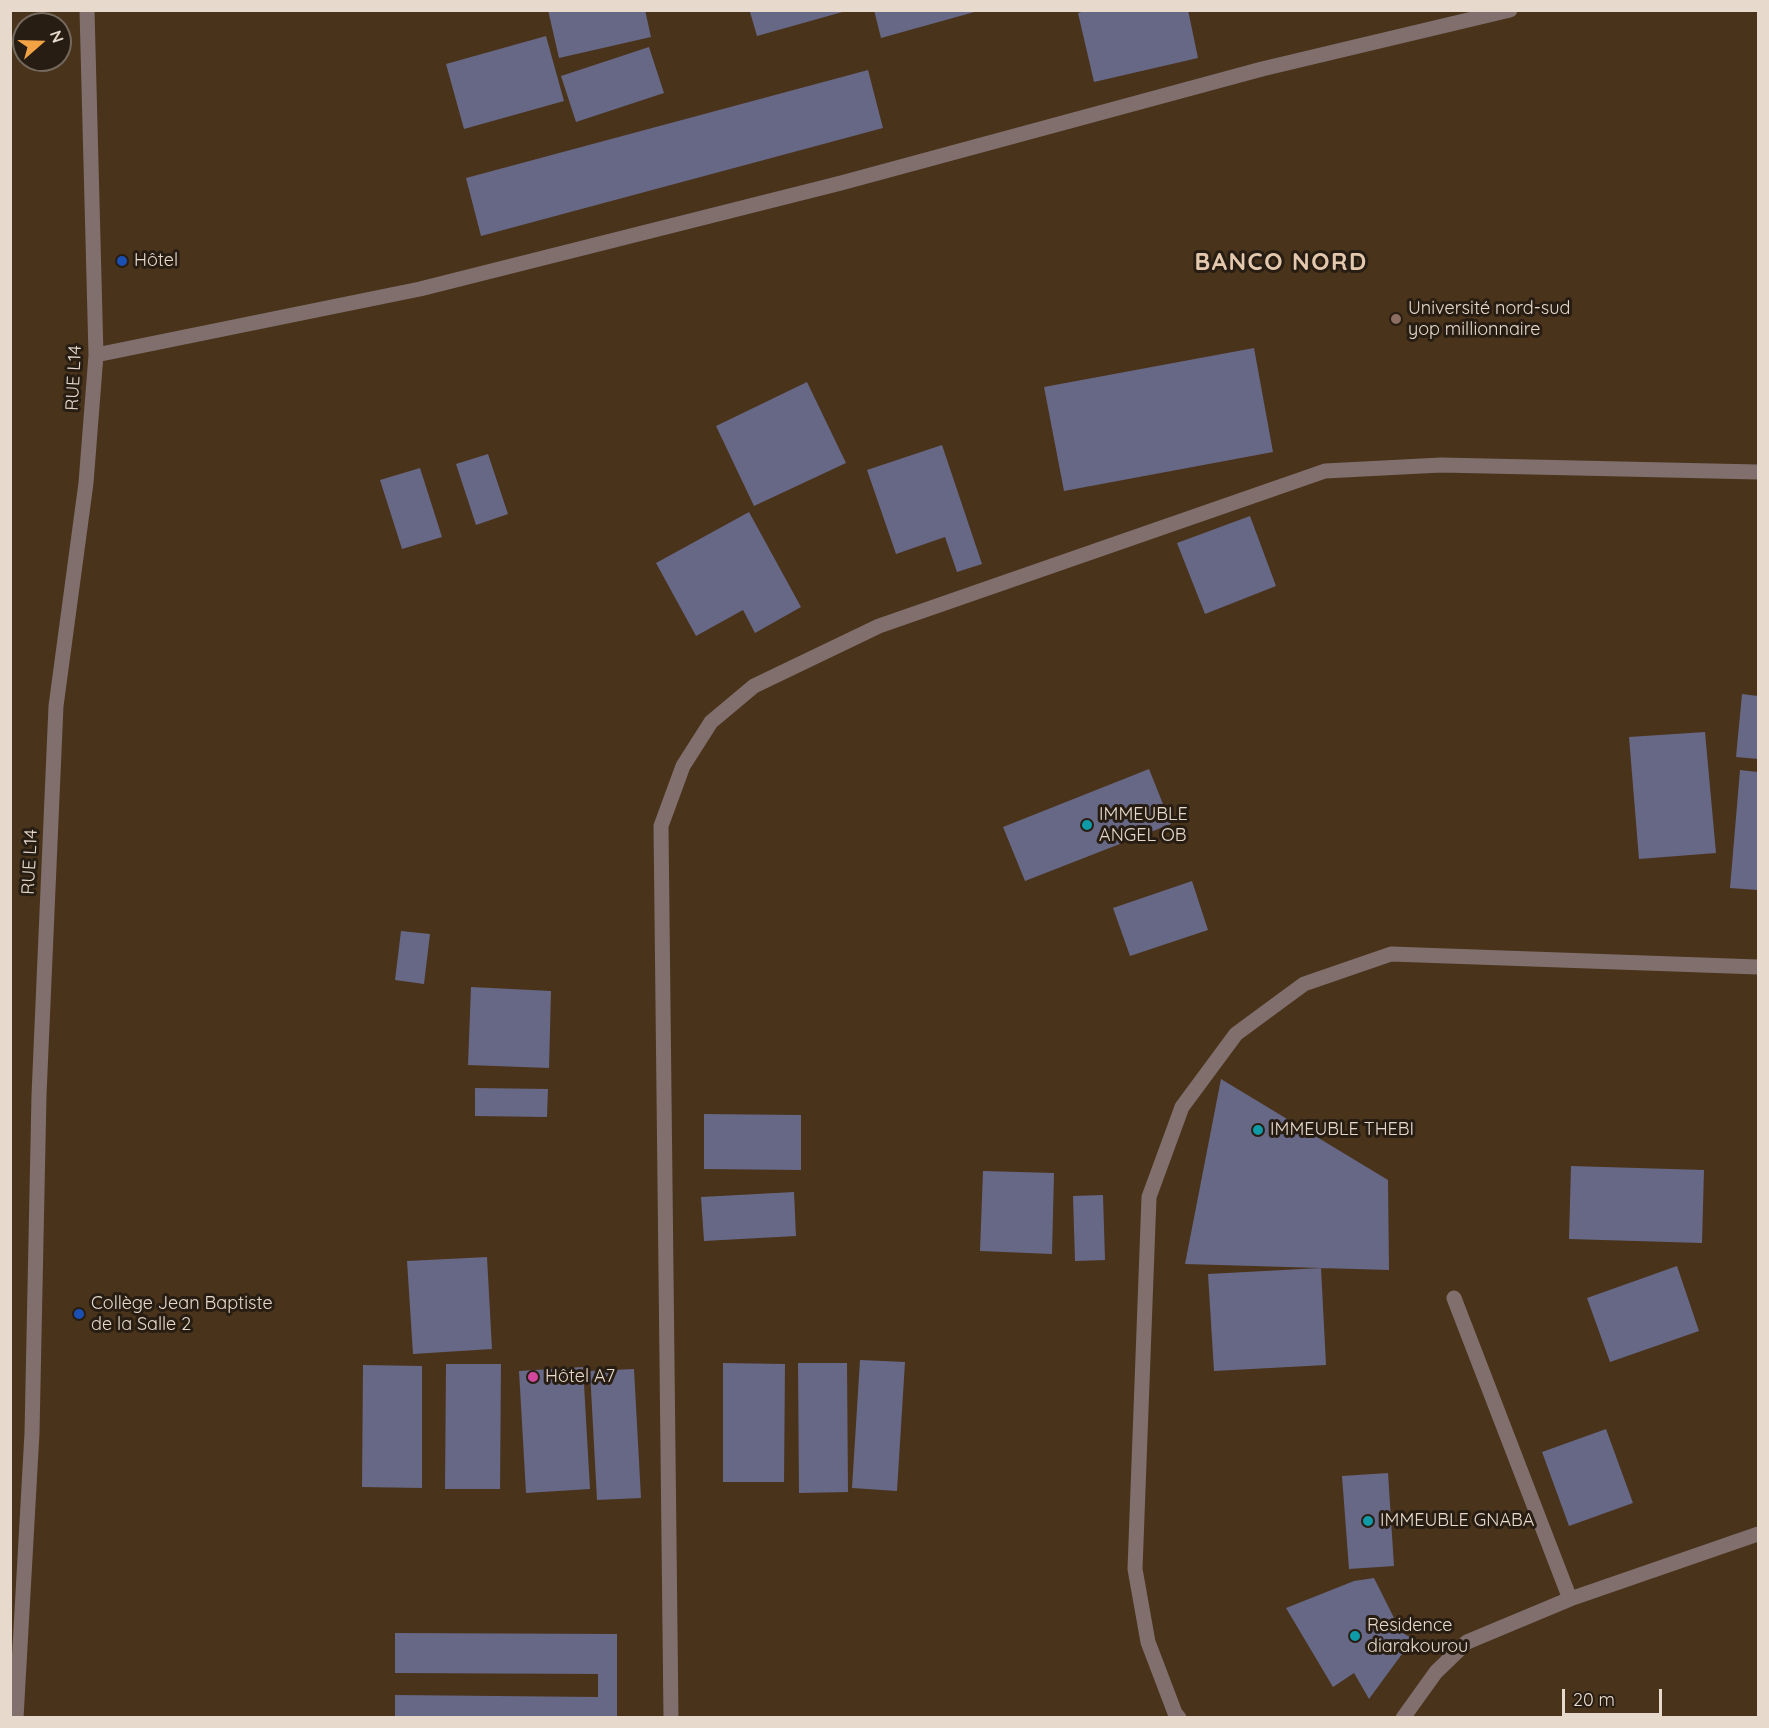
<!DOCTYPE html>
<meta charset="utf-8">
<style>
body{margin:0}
#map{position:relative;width:1769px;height:1728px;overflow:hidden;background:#49331b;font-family:Quicksand,sans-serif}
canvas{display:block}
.frame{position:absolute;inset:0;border:12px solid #e7d9cb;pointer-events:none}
.north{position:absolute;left:12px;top:12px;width:60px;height:60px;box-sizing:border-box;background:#271d13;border:2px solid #74685d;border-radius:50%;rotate:70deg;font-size:16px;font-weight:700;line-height:24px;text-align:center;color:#e7d9cb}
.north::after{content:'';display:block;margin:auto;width:21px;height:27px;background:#f4a344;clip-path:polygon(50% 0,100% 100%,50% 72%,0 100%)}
.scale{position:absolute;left:1562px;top:1689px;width:100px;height:27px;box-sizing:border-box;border:3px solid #e7d9cb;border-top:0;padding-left:8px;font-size:18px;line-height:21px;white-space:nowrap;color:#e7d9cb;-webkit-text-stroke:4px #271d13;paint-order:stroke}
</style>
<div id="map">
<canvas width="1769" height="1728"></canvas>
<div class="frame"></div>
<div class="north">N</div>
<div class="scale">20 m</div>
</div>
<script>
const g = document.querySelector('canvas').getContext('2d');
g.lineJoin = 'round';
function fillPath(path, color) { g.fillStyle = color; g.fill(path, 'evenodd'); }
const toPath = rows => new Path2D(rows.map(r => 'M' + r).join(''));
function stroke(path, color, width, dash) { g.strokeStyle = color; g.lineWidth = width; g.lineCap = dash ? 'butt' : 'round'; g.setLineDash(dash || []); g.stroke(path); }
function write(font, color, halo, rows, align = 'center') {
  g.font = font + ' Quicksand,sans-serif'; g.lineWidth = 6; g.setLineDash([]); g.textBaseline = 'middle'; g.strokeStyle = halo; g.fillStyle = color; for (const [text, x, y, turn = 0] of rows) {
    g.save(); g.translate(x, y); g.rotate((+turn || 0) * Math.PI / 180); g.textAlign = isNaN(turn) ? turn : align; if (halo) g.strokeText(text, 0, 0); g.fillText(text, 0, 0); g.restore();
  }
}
fillPath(toPath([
 [548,10,645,10,651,37,559,58],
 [753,10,846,10,846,11,757,36,750,12],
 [874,10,978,10,978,11,881,38],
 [1088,10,1188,10,1198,58,1094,82,1078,13],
 [546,36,564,101,464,129,446,64],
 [649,47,664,93,576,122,561,76],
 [868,70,883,128,481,236,466,178],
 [1254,348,1273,452,1064,491,1044,387],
 [807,382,846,463,754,506,716,426],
 [942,445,982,564,957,572,945,537,896,554,867,470],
 [488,454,508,514,476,525,456,464],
 [420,468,442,537,402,549,380,480],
 [749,512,801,607,755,633,743,610,696,636,656,563],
 [1250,516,1276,586,1205,614,1177,543],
 [1742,694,1758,696,1758,759,1736,757],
 [1705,732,1716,853,1639,859,1629,737],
 [1149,769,1171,824,1025,881,1003,827],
 [1740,770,1758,772,1758,890,1730,888],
 [1192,881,1208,930,1130,956,1113,908],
 [401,931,430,934,424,984,395,980],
 [471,987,551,991,549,1068,468,1065],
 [1221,1079,1388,1180,1389,1270,1185,1264],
 [475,1088,548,1089,547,1117,475,1116],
 [704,1114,801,1115,801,1170,704,1169],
 [1571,1166,1704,1170,1702,1243,1569,1239],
 [983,1171,1054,1173,1052,1254,980,1251],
 [794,1192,796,1236,704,1241,701,1197],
 [1103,1195,1105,1260,1075,1261,1073,1196],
 [487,1257,492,1349,413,1354,407,1261],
 [1677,1266,1699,1331,1610,1362,1587,1298],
 [1321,1268,1326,1365,1214,1371,1208,1274],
 [860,1360,905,1362,897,1491,852,1488],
 [723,1363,785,1364,784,1482,723,1482],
 [798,1363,847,1363,848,1492,799,1493],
 [446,1364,501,1364,500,1489,445,1489],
 [363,1365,422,1366,422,1488,362,1487],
 [583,1367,590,1489,526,1493,519,1371],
 [634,1369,641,1498,597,1500,590,1371],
 [1606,1429,1633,1503,1569,1526,1542,1452],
 [1388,1473,1394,1566,1349,1569,1342,1476],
 [1374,1578,1401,1632,1413,1639,1369,1699,1354,1673,1333,1687,1286,1608,1354,1581],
 [395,1633,617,1634,617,1718,395,1718,395,1695,598,1697,598,1674,395,1673]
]), '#676786');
stroke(toPath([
 [96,355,420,289,841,183,1262,69,1510,10],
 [1454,1298,1570,1599],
 [16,1718,32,1433,39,1095,56,706,86,483,96,355,87,10],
 [671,1718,661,826,683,766,711,722,754,686,879,626,1325,471,1441,465,1758,472],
 [1179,1718,1175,1713,1148,1642,1135,1569,1149,1197,1182,1107,1236,1034,1304,984,1391,954,1758,967],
 [1403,1718,1436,1672,1467,1642,1570,1599,1758,1534]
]), '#806f6d', 15);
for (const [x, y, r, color] of [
 [122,261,6,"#1a4fb4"],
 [1396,319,6,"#8d6e63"],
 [1087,825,6,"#0f9aa8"],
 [1258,1130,6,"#0f9aa8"],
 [79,1314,6,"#1a4fb4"],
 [533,1377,6,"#d1479c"],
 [1368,1521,6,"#0f9aa8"],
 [1355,1636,6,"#0f9aa8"]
]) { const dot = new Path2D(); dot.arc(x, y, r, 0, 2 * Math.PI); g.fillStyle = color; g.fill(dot); stroke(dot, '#271d13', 2); }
write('18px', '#e7d9cb', '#271d13', [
 ["Hôtel",134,261],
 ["Université nord-sud",1408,309],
 ["yop millionnaire",1408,330],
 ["IMMEUBLE",1099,815],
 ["ANGEL OB",1099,836],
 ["IMMEUBLE THEBI",1270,1130],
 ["Collège Jean Baptiste",91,1304],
 ["de la Salle 2",91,1325],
 ["Hôtel A7",545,1377],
 ["IMMEUBLE GNABA",1380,1521],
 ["Residence",1367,1626],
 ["diarakourou",1367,1647]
], 'left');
write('18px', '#e7d9cb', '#271d13', [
 ["RUE L14",74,378,-87],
 ["RUE L14",30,862,-87]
]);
g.letterSpacing = '1.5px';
write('bold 24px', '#e4c8ad', '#271d13', [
 ["BANCO NORD",1281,263]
]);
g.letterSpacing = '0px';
</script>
